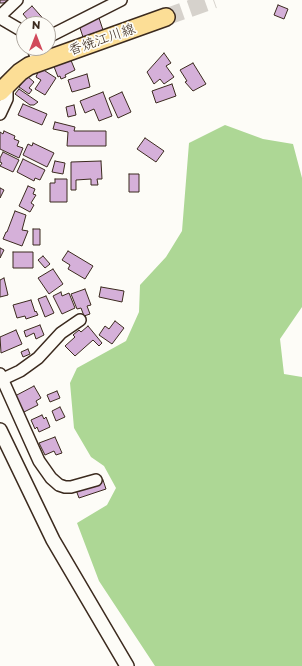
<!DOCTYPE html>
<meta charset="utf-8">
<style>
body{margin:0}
#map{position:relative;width:302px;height:666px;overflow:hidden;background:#fdfcf7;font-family:"Playpen Sans",sans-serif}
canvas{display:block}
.north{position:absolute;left:16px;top:16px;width:40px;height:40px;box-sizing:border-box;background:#fdfcf7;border:1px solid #afa8a0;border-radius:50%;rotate:0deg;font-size:11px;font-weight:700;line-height:16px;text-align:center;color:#3b2a1e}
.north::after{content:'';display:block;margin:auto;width:14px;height:18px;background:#d1495b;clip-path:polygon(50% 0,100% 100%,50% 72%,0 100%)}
</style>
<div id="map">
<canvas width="302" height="666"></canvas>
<div class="north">N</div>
</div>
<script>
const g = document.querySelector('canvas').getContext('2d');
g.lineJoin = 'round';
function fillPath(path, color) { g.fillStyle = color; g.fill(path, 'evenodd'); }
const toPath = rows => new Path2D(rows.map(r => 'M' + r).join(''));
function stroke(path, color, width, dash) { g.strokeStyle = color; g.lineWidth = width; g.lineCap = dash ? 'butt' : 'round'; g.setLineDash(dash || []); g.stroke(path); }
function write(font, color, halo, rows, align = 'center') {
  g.font = font + ' "Playpen Sans","Klee One",sans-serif'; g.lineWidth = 3.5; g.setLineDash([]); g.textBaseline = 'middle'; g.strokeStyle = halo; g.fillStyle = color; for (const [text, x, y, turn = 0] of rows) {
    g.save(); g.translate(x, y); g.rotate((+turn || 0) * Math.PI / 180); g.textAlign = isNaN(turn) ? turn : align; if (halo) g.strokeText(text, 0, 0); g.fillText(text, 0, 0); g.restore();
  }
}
fillPath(toPath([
 [225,125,263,139,293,144,302,178,302,307,280,339,284,374,302,377,302,666,155,666,99,581,77,523,107,505,116,488,104,466,91,457,74,428,70,383,77,368,126,341,139,312,140,285,166,257,182,231,189,143]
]), '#add795');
const building = toPath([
 [0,0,12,0,3,3,0,3,0,0],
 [278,5,288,9,284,19,274,15,278,5],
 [32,6,47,23,47,24,25,24,24,23,28,20,23,14,32,6],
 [99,18,103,30,83,37,79,25,99,18],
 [164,53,171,63,166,66,174,77,164,84,160,79,154,84,147,72,164,53],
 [70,58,75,70,65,75,66,77,61,79,60,76,58,77,53,64,70,58],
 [193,63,206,84,193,91,185,82,187,81,180,70,193,63],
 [42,69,56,78,45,95,35,89,41,80,36,77,38,72,42,69],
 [87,74,90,87,72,92,68,80,87,74],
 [27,76,34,82,29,88,32,90,29,94,19,87,27,76],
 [172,84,176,96,156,103,152,91,172,84],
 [19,89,38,102,34,105,30,105,15,94,19,89],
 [103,92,112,116,99,121,94,109,85,113,80,101,103,92],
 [122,92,131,112,118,118,109,98,122,92],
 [23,104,47,114,42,125,18,115,23,104],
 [74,105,76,115,68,117,66,107,74,105],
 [55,122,75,127,74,131,106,131,106,146,67,146,68,132,53,129,55,122],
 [4,131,15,136,14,139,19,141,17,146,23,148,19,158,0,149,0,132,3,134,4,131],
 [145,138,164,151,156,162,137,149,145,138],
 [33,143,54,153,47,167,23,155,28,144,32,146,33,143],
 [3,152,19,160,13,172,0,166,2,163,0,162,0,158,3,152],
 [23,159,45,170,40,180,35,178,34,181,17,172,23,159],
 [55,161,65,163,63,174,52,172,55,161],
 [101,161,102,179,97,179,98,185,91,185,91,179,76,180,76,190,71,190,71,162,101,161],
 [129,174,139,174,139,192,129,192,129,174],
 [55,179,67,179,67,202,50,202,50,183,55,183,55,179],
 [28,186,35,189,33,194,36,195,31,203,34,205,30,212,19,206,28,186],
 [0,188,4,190,0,198,0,188],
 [15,211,26,215,22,230,28,231,22,246,3,239,6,232,7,232,15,211],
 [33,229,40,229,40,245,33,245,33,229],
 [0,248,4,250,0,258,0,248],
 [68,251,93,266,85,279,68,269,70,265,62,260,68,251],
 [13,252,33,252,33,268,13,268,13,252],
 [43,256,50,264,45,268,38,260,43,256],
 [53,269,63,284,49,294,38,278,53,269],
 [4,278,8,295,0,297,0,280,4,278],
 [101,287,124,291,122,302,99,297,101,287],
 [85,289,91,305,87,306,90,314,84,316,81,308,77,309,71,294,85,289],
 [61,292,62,296,69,293,75,308,62,314,53,296,61,292],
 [46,296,54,313,45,317,38,299,46,296],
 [31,300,35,312,36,311,38,315,26,319,25,316,17,318,13,305,31,300],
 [115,321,124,328,112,344,99,335,105,326,109,329,115,321],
 [40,325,44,335,36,339,34,333,26,337,24,331,40,325],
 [88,326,102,343,99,346,93,340,75,356,65,346,75,337,73,335,79,330,81,332,88,326],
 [16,330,22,344,1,353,0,337,16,330],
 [28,349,30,354,23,357,21,352,28,349],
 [34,386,41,398,36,401,38,405,24,412,15,396,34,386],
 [57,391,60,398,50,402,47,395,57,391],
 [60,407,65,417,56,421,52,411,60,407],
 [42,415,44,419,46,417,50,427,39,432,37,427,35,429,31,420,42,415],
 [55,437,62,453,56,455,54,451,45,455,39,443,55,437],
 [103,480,106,489,79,498,76,490,103,480]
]);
fillPath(building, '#d5b0d9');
stroke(building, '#3b2a1e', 1);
stroke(toPath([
 [166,17,214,0]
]), '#d6d2cc', 17, [17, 8]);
const minor = toPath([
 [0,16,17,0],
 [0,18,24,32],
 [48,37,121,0],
 [35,48,34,51,38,62],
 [0,114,7,99,7,92,6,86],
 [0,374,39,461,51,478,59,485,65,487,71,487,96,480],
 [3,379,20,371,38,358,61,333,80,320]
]);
const tertiary = toPath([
 [0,430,53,540,127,666]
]);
const primary = toPath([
 [0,92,20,72,29,66,166,17]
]);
stroke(minor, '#3b2a1e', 14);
stroke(tertiary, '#3b2a1e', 16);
stroke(primary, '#3b2a1e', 20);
stroke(minor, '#fdfcf7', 11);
stroke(tertiary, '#fdfcf7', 13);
stroke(primary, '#fcde96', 17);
write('14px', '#3b2a1e', '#fdfcf7', [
 ["香焼江川線",102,40,-19]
]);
</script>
